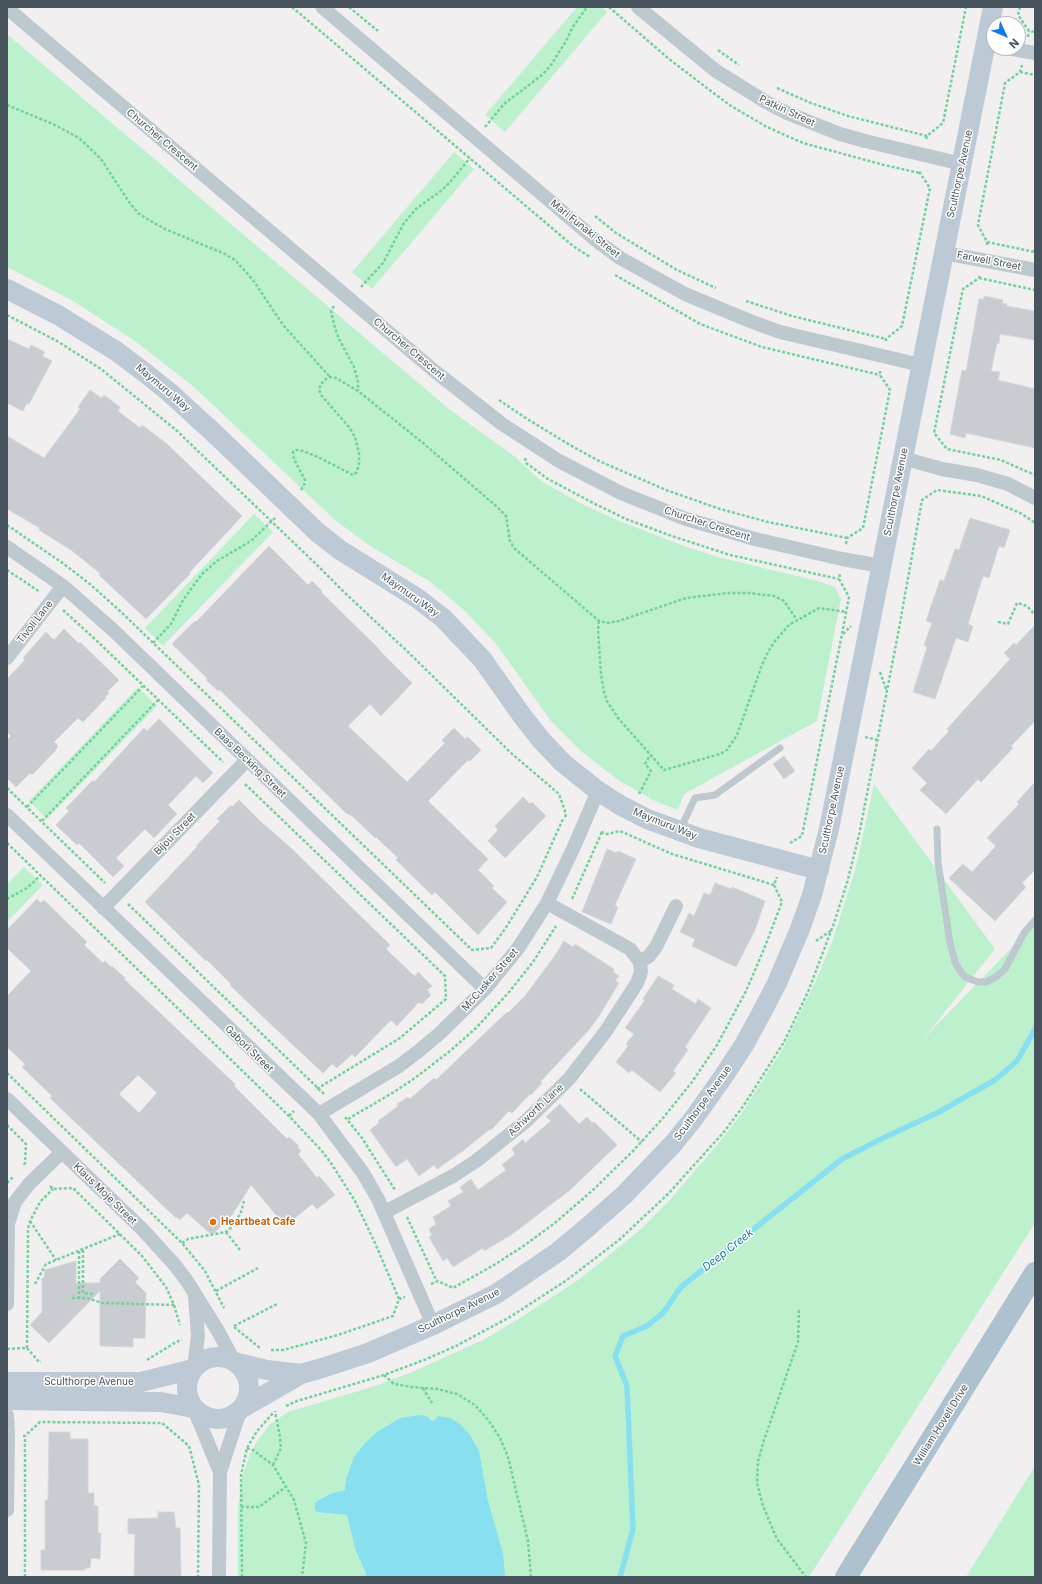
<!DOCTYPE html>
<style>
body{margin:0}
#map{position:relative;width:1042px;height:1584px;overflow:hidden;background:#f2eff0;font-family:Inter,sans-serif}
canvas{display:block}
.frame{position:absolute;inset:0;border:8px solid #47545e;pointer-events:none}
.north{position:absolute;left:986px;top:16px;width:40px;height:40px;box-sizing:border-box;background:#fff;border:1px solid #b5bbbf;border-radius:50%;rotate:134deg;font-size:11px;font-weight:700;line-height:16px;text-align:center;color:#47545e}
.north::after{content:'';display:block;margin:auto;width:14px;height:18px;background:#127aea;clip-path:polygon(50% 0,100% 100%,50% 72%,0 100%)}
</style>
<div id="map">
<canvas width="1042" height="1584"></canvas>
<div class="frame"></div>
<div class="north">N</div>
</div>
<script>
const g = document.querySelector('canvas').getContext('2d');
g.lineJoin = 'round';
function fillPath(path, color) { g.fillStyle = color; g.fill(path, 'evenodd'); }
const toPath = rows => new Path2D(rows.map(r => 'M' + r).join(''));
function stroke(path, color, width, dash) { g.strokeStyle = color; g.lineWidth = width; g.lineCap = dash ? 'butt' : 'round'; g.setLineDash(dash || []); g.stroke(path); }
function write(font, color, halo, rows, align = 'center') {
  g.font = font + ' Inter,sans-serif'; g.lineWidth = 3; g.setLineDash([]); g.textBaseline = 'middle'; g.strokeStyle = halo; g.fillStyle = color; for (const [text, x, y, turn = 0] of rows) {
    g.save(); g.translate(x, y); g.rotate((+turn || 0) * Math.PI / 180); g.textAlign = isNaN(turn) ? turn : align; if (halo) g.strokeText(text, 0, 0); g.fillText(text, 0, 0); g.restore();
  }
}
fillPath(toPath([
 [577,7,601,7,607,12,505,132,485,115],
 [7,34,449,409,514,456,541,481,584,505,617,520,684,546,718,557,818,581,835,587,841,599,817,721,684,794,678,810,657,802,618,780,582,752,550,720,497,645,465,611,429,581,370,546,335,520,194,387,135,341,73,301,7,267],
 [454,152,474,169,372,289,352,272],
 [254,514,273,532,163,646,145,628],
 [138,687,157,706,47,819,29,801],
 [874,784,995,949,924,1038,1035,924,1035,1223,809,1577,238,1577,238,1508,241,1480,250,1454,256,1443,270,1424,288,1412,375,1386,412,1372,483,1340,517,1320,581,1278,641,1229,668,1202,718,1144,741,1114,783,1048,817,978,832,942,856,867],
 [24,867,43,885,7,922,7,884],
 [1035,1466,1035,1577,966,1577]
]), '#bdf1ce');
fillPath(toPath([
 [421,1415,426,1416,432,1421,435,1420,438,1416,450,1418,459,1423,470,1435,479,1451,488,1501,503,1553,505,1577,365,1577,366,1573,356,1551,347,1515,317,1512,315,1510,315,1503,319,1500,330,1494,345,1490,346,1480,354,1457,365,1443,377,1432,400,1418]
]), '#88dff0');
stroke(toPath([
 [620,1577,633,1529,627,1386,615,1356,623,1336,647,1326,663,1313,681,1287,842,1159,883,1138,937,1113,995,1080,1017,1061,1035,1029]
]), '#88dff0', 5.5);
const building = toPath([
 [984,296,1003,300,1002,303,1007,304,1006,306,1035,311,1035,340,1000,334,999,344,997,343,991,371,1000,372,998,380,1035,389,1035,448,966,433,965,438,950,434,962,370,966,371,979,299,984,299,984,296],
 [7,339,29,349,31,345,45,352,42,356,52,361,29,404,27,403,23,411,7,403,7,339],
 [90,390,101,398,104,395,120,407,118,411,140,428,142,425,166,443,242,516,189,573,190,574,146,619,99,575,101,574,71,550,39,530,40,528,7,509,7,436,44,458,80,409,78,407,90,390],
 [970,518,1010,530,1004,548,999,546,989,578,983,576,968,624,973,626,968,642,956,638,935,699,913,692,927,647,924,645,932,623,926,621,940,580,944,581,955,549,959,550,970,518],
 [269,546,308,585,312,581,322,591,321,592,380,650,380,651,412,683,381,716,370,704,348,726,407,782,445,743,442,740,454,728,465,739,468,737,481,750,470,761,468,760,428,801,488,859,478,870,494,886,492,888,507,902,478,935,435,892,432,895,396,860,398,858,376,837,375,838,352,816,346,813,220,690,218,691,206,680,207,678,172,644,195,621,196,622,269,546],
 [1035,625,1035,721,1011,746,1013,748,981,782,978,779,946,814,920,790,927,783,912,768,929,749,931,751,949,731,947,729,1010,659,1004,653,1014,643,1016,645,1035,625],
 [64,629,79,644,80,642,119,680,107,692,109,693,105,697,106,698,83,722,78,718,54,742,58,746,55,751,32,775,30,773,16,787,7,778,7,740,11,736,7,732,7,679,25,660,23,658,46,632,54,640,64,629],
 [159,719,213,773,203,783,196,776,168,805,177,814,154,838,145,829,116,858,124,866,113,877,79,843,77,845,56,825,69,811,66,808,93,780,94,782,144,728,147,731,159,719],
 [784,756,795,771,784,779,773,764,784,756],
 [1035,782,1035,870,1022,883,1026,887,995,921,949,878,963,864,972,872,996,846,987,838,1019,804,1017,802,1035,782],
 [523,797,530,804,532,802,546,816,505,858,488,841,498,830,495,826,523,797],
 [239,800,264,825,265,825,292,849,390,945,386,949,411,973,415,976,418,972,432,986,427,990,431,995,422,1004,419,1002,397,1026,391,1020,355,1057,352,1054,337,1068,332,1064,323,1073,261,1015,230,985,231,984,207,960,206,961,145,902,197,847,196,846,220,821,217,819,231,805,232,807,239,800],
 [607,849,617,853,618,851,636,859,615,905,618,907,611,924,582,912,607,849],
 [715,883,731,889,732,887,765,901,755,930,736,967,692,946,695,939,680,932,689,913,694,916,704,893,710,895,715,883],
 [37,899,41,903,44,900,87,942,84,945,103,963,105,961,111,967,112,966,125,978,124,979,235,1084,234,1086,287,1139,289,1137,299,1146,297,1147,301,1151,298,1154,317,1178,319,1176,335,1195,317,1209,312,1204,285,1226,251,1185,232,1215,212,1235,187,1213,180,1220,177,1217,176,1218,50,1098,52,1096,22,1067,25,1064,7,1047,7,996,31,971,7,948,7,930,37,899],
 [138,1075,157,1093,139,1113,119,1094,138,1075],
 [564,941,573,947,575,944,614,969,613,972,619,976,615,981,619,983,599,1016,588,1031,540,1082,542,1083,531,1095,530,1094,512,1113,509,1111,491,1130,490,1129,464,1150,437,1169,434,1165,419,1176,407,1159,396,1167,370,1130,379,1123,378,1121,398,1106,397,1104,408,1097,410,1099,434,1078,436,1080,507,1012,508,1013,525,996,554,957,564,941],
 [658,976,674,985,672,989,696,1004,698,999,711,1008,685,1047,688,1050,673,1071,676,1073,660,1092,632,1070,629,1073,616,1062,628,1046,626,1044,634,1034,625,1028,645,1000,643,999,658,976],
 [560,1104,579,1124,587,1117,592,1123,594,1122,617,1145,570,1190,511,1235,484,1251,483,1248,453,1267,447,1258,443,1261,429,1237,432,1235,429,1229,436,1224,433,1217,451,1206,448,1201,463,1192,460,1187,471,1179,478,1190,506,1170,502,1165,515,1154,512,1149,523,1139,525,1143,551,1121,546,1117,560,1104],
 [120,1259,139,1278,135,1282,146,1293,145,1338,133,1338,133,1347,100,1346,100,1291,49,1343,30,1325,42,1312,42,1278,44,1278,45,1270,76,1261,76,1283,100,1283,100,1279,120,1259],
 [49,1432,70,1432,70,1439,88,1439,88,1493,94,1493,94,1506,98,1506,98,1533,101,1533,100,1559,91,1558,90,1568,85,1568,85,1570,41,1570,41,1550,45,1550,45,1500,48,1500,49,1432],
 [158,1512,174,1512,176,1528,180,1528,181,1577,134,1577,135,1534,128,1534,128,1519,158,1518,158,1512]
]);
fillPath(building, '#c9cdd2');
stroke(building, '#d3d6db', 1);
stroke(toPath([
 [292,7,573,246,590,257],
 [349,7,378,31],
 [609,7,669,59,703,85,731,106,767,127,803,143,884,165,920,173],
 [1020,7,1018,15,1029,31,1035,32],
 [1028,37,1029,31],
 [718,50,739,65],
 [1020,72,1035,75],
 [777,88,811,103,848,116,927,136],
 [7,105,53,124,79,138,101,159,129,202,138,213,149,220,165,229,225,254,235,260,253,280,283,325,330,377],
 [485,127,504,104,542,75,551,65,566,41,572,28,587,7],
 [926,139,927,136,943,123,966,7],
 [595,216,616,233,677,270,716,288],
 [987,242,1035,252],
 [987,245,987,242,978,225,1005,83,1020,72,1022,65],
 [615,275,700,324,762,347,880,375],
 [980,276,979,278,963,289,934,433,947,449,1001,460,1035,475],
 [979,278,1035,290],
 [361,287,383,263,404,223,416,209,442,190,450,182,470,158],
 [746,301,792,316,886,339],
 [334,306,331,311,335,328,339,339,354,367,358,382,358,391],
 [7,315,57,341,101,369,176,430,316,564,345,593,408,652,511,753,559,794,566,814,565,818],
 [886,341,886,339,902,326,930,188,920,173,920,170],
 [499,400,524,417,570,445,599,461,666,490,720,509,768,522,847,538],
 [525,458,526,463,548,479,593,503,626,519,669,535,730,555,839,579],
 [301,490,305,483,305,480,294,459,293,452,296,450,303,451,318,457,353,475,356,473,359,465,359,453,355,437,349,427,321,395,319,389,321,384,326,379,330,377,336,378,358,391,423,443,496,506,506,516,510,541,514,548,599,621,608,623,619,621,686,598,728,593,748,593,774,596,784,601,797,620],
 [7,525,64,564,91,585,120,611,471,949],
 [846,544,847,538,863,528,890,390,880,375,880,371],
 [7,570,40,592],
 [63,610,97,641,223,762],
 [599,621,598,630,601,674,604,692,607,701,618,718,664,770,720,754,727,750,737,735,762,665,768,652,775,641,789,625,819,608,846,612],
 [998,622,1008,624,1017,603,1027,606,1035,615],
 [843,634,851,626],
 [153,643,171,624,183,600,202,574,217,561,251,541,276,517],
 [880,672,887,692],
 [865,737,878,740],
 [245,784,445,976,446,999,400,1038,315,1090],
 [7,788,105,883],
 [639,794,651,771,645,764,650,755],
 [27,807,143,686],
 [42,821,158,700],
 [601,832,607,834,620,831,672,854,774,885],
 [7,843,289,1116,322,1151,331,1163,355,1201,375,1243,399,1299],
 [790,843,802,836,842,634,849,597,839,579,840,574],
 [7,899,27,888,41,875],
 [572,899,602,832],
 [128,904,324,1094],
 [816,941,832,930],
 [471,950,491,948,505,929,537,877,562,821,565,818],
 [7,1073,182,1243,205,1271,224,1308],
 [580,1089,642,1142],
 [289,1116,294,1111],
 [345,1117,362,1138,395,1190],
 [348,1119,394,1092,415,1078,450,1051,476,1028,510,991,533,962,556,926],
 [7,1125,26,1144,25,1163,24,1165],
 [7,1183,14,1176],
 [50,1186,53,1189,73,1188,142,1256,166,1287,174,1305,180,1325],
 [407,1217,437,1282],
 [30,1221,56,1260],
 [226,1232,240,1250],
 [182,1243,188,1239,226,1232,234,1225,241,1212,244,1201],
 [83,1250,83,1293,93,1294],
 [79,1251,79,1298],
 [35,1284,46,1264,120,1234],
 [431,1284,438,1281,453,1288,494,1265,525,1245,556,1222,593,1190,634,1150,663,1118,692,1082,717,1045,746,991,764,949,782,902,774,885,777,877],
 [216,1291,258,1268],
 [72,1298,87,1298,102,1303,174,1305],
 [799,1310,798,1342,764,1440,758,1461,757,1483,763,1506,777,1539,806,1577],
 [234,1326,277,1304],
 [234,1327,260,1348],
 [27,1348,28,1229,30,1221,40,1202,53,1189],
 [7,1349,27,1348,39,1362,41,1362],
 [271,1350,283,1350,338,1335,393,1316,399,1299,405,1297],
 [147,1360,176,1342,182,1340],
 [384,1375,394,1384,412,1387,437,1389,457,1394,475,1405,489,1421,500,1438,508,1457,528,1541,531,1577],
 [423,1388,432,1403],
 [286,1406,297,1401,384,1375,424,1360,456,1346,510,1317,567,1280,619,1240,668,1194,723,1133,744,1105,784,1042,808,992,834,923,847,883,859,835,898,634,922,500,937,490,981,496,1022,514,1035,523],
 [23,1436,25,1436,40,1422,162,1423,189,1446,199,1485,198,1577],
 [247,1448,253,1450,273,1465,294,1500,306,1543,302,1577],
 [273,1465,281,1448,280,1437,275,1411],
 [241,1507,259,1507,287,1486],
 [25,1577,25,1436],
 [242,1577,241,1475,247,1448,257,1431,273,1413]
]), '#73d19e', 2.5, [3, 2]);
stroke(toPath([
 [937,829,938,862,950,943,955,962,960,971,965,977,978,982,986,982,996,977,1005,969,1024,933,1035,920],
 [680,830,695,798,715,795,780,748]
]), '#bdc8cf', 7);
stroke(toPath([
 [322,7,597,241,620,258,685,294,750,321,780,332,921,365],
 [638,7,716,71,766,102,787,113,840,134,865,141,962,164],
 [7,8,432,369,502,424,559,461,621,493,686,519,755,539,842,559,881,566],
 [1007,48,1035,53],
 [944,253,1035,270],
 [902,458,942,469,977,475,1008,484,1035,498],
 [7,547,63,586,113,630,485,989],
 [7,658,63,586],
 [7,815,319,1114,363,1173,378,1199,433,1325],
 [103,908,247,760],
 [640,962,649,956,656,947,676,906],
 [7,1099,143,1230,174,1264,187,1281,218,1331,234,1361],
 [319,1114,399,1066,420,1050,439,1034,485,989,519,947,547,903,573,849,598,791],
 [385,1212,453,1176,476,1161,525,1122,569,1079,606,1031,637,983,641,972,640,962,630,949,547,903],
 [7,1304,8,1224,15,1202,29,1184,62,1152],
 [194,1368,198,1336,195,1296],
 [194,1409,220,1472],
 [7,1415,8,1435,7,1510],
 [219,1577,220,1472,240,1411]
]), '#bdc8cf', 14);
stroke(toPath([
 [7,289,58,315,116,351,144,372,169,392,216,435,317,532,340,550,417,598,443,618,482,659,523,717,542,741,563,763,598,791,620,805,647,819,699,838,819,870],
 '187 1388a31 31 0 1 1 62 0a31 31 0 1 1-62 0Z',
 [238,1363,267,1370,301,1374],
 [7,1382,141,1382,193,1369],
 [7,1400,161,1402,193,1408],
 [242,1408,301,1374,319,1369,368,1353,433,1325,496,1294,558,1252,589,1226,624,1195,673,1144,694,1118,723,1077,744,1045,762,1012,777,983,800,929,812,895,829,829,993,7]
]), '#bdc9d4', 20);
stroke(toPath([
 [846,1577,1035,1273]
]), '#aec1cf', 22);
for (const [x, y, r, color] of [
 [213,1222,4,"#e8710a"]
]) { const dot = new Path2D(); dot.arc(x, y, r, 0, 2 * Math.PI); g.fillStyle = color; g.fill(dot); stroke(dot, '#fff', 1.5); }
write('10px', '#47545e', '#fff', [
 ["Patkin Street",787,111,25],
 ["Churcher Crescent",162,140,40],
 ["Sculthorpe Avenue",960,174,-78],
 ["Mari Funaki Street",585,229,39],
 ["Farwell Street",989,261,11],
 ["Churcher Crescent",409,349,40],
 ["Maymuru Way",163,388,40],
 ["Sculthorpe Avenue",896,492,-79],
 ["Churcher Crescent",707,524,18],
 ["Maymuru Way",410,595,35],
 ["Tivoli Lane",35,622,-52],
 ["Baas Becking Street",250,763,44],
 ["Sculthorpe Avenue",832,810,-78],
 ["Maymuru Way",665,824,22],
 ["Bijou Street",175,834,-46],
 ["McCusker Street",490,980,-49],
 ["Gabori Street",249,1049,44],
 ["Sculthorpe Avenue",703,1103,-54],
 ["Ashworth Lane",536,1110,-43],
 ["Klaus Moje Street",105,1194,44],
 ["Sculthorpe Avenue",459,1311,-26],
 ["Sculthorpe Avenue",89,1382],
 ["William Hovell Drive",941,1425,-58]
]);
write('bold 10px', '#c56008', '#fff', [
 ["Heartbeat Cafe",221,1222]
], 'left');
write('italic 11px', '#088199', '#fff', [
 ["Deep Creek",728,1250,-38]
]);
</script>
